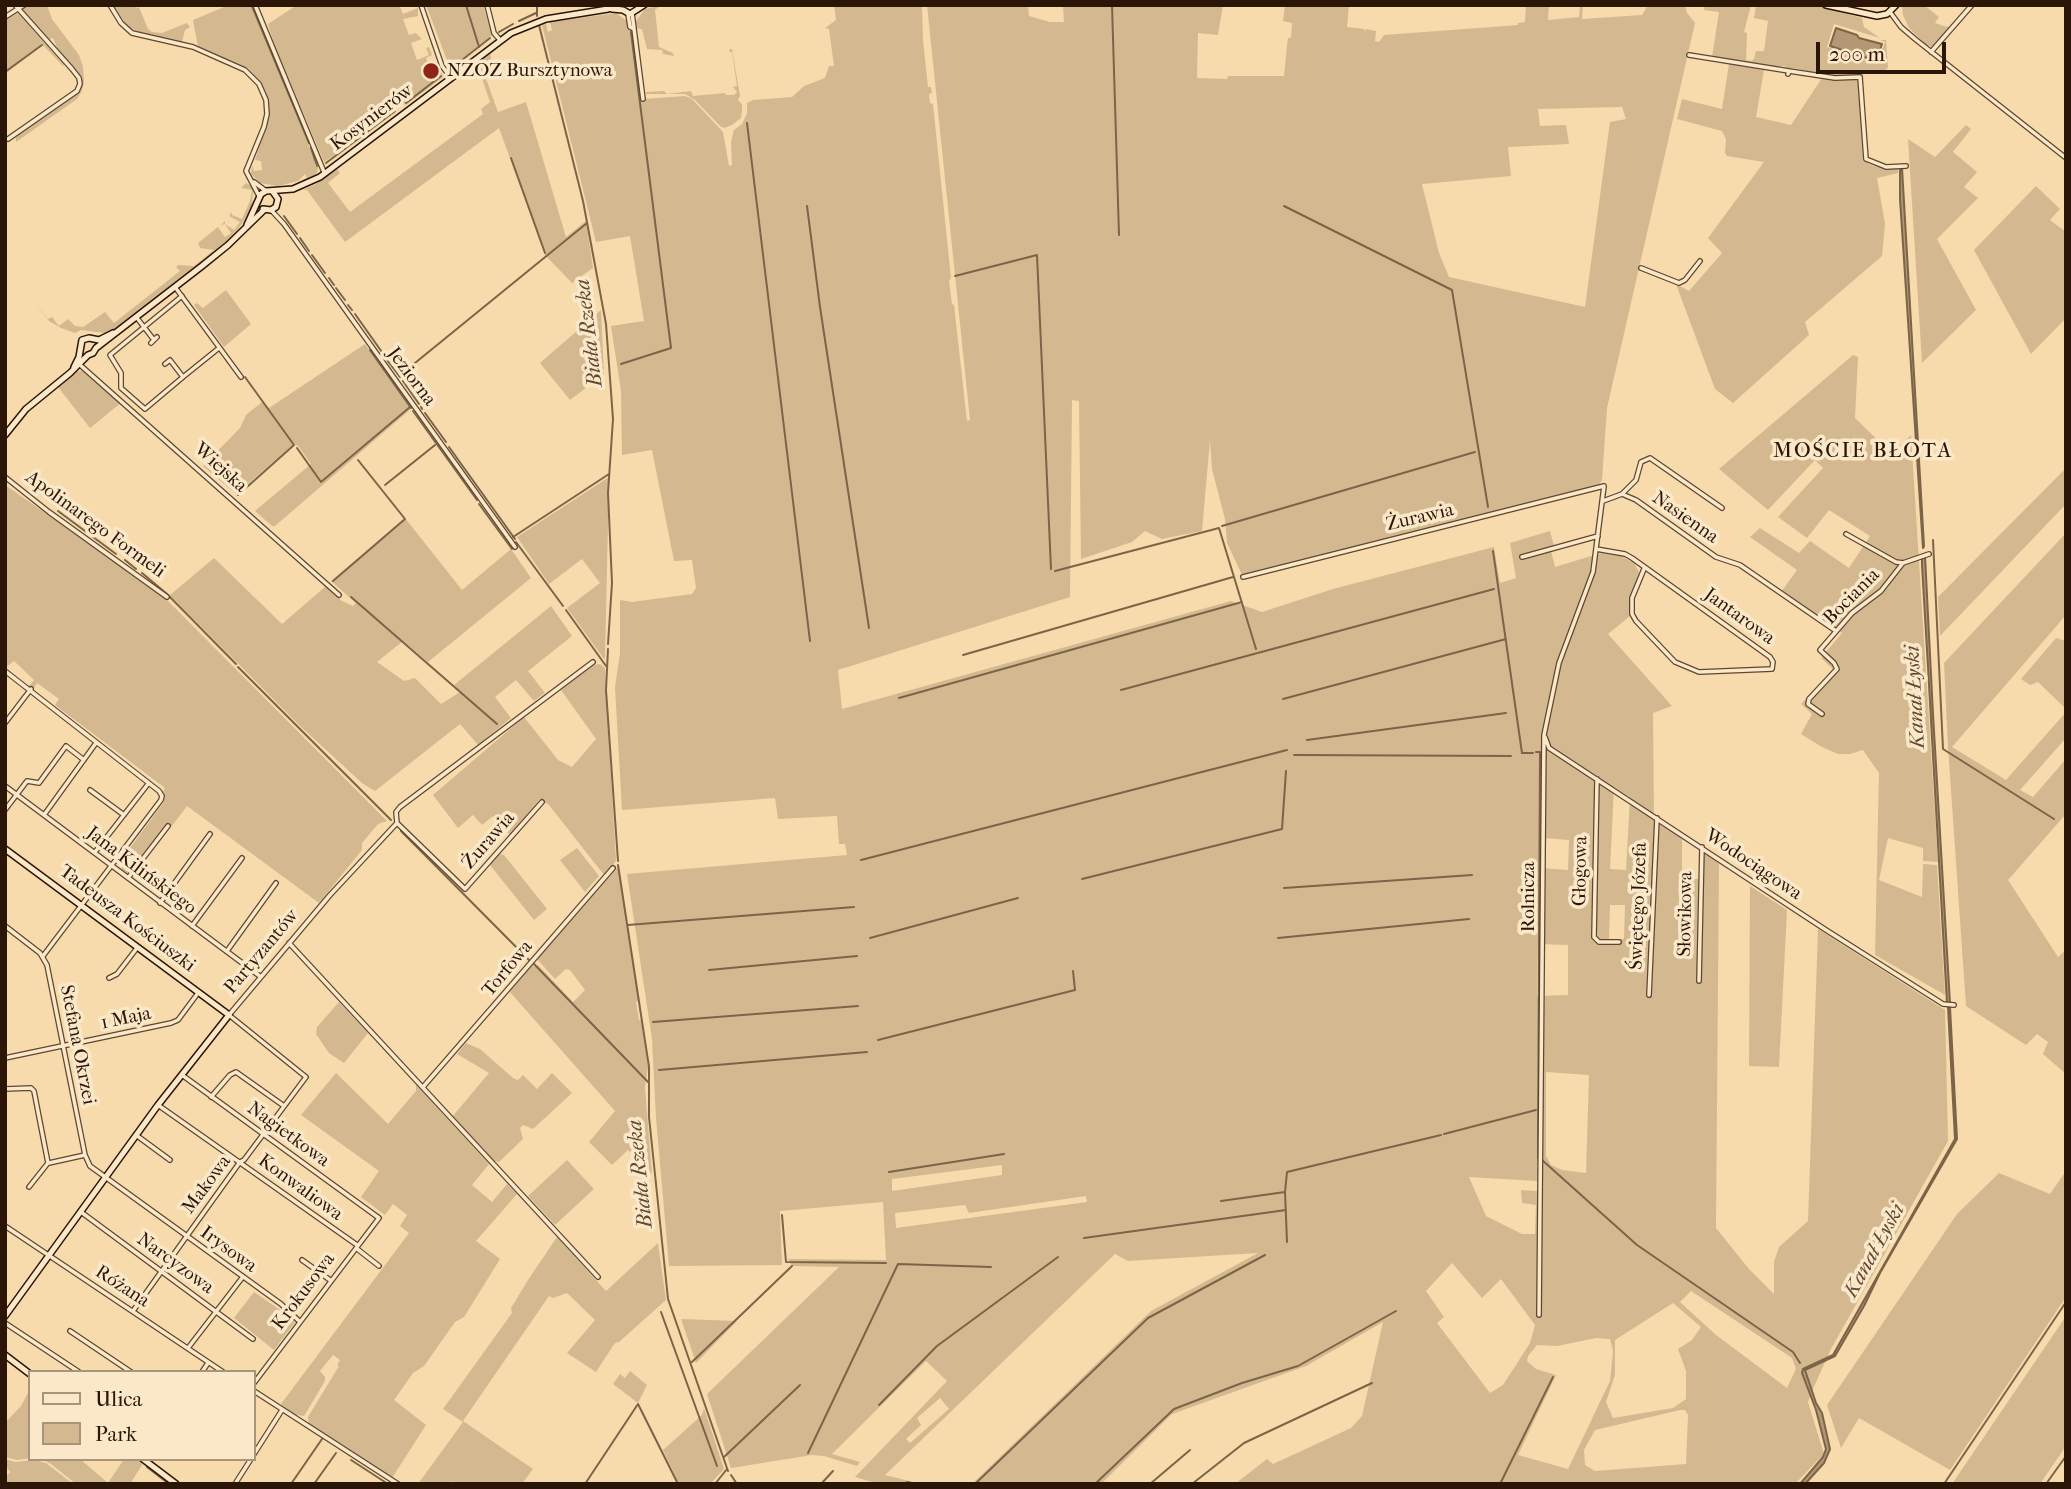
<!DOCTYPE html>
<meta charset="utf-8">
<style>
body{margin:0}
#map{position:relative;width:2071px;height:1489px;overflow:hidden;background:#f7dbac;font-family:"IM FELL French Canon",serif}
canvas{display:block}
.frame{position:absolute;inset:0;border:7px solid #2b1506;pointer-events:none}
.legend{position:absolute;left:28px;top:1370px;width:228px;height:91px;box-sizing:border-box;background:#fae8c9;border:2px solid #a7947b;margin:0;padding:9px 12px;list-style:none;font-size:21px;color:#2b1506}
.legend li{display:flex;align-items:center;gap:14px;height:35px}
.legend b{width:35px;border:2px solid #a7947b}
.scale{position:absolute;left:1816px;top:42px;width:130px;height:32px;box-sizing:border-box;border:4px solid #2b1506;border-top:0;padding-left:9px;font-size:21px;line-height:24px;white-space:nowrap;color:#2b1506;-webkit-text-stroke:5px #fae8c9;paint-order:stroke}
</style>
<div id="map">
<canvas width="2071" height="1489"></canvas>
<div class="frame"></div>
<ul class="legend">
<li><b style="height:9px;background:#fae8c9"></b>Ulica</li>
<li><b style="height:19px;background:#d4b990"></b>Park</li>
</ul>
<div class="scale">200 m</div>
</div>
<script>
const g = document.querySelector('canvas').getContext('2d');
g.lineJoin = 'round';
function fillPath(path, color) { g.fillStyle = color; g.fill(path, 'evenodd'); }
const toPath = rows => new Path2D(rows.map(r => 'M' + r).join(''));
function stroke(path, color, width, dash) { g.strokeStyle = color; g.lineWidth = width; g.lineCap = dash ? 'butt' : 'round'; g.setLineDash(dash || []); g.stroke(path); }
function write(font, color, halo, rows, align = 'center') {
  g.font = font + ' "IM FELL French Canon",serif'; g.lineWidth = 7; g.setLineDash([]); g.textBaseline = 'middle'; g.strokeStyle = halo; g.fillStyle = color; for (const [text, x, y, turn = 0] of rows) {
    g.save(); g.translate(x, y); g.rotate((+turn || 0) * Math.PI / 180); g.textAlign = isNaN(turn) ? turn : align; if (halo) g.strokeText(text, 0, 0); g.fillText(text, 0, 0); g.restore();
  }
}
fillPath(toPath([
 [28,5,47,5,52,19,79,55,83,67,84,82,82,91,77,99,16,142,16,136,81,90,82,86,80,76,58,50,53,38,48,40,22,12,23,8],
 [112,5,135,5,136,8,139,7,148,29,152,32,162,33,187,23,190,27,185,30,182,42,142,34,128,27],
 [229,5,251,5,314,158,315,166,318,167,317,173,306,180,303,181,302,180,307,178,305,174,298,181,278,186,260,183,251,174,252,165,254,171,262,170,261,161,255,160,269,117,268,101,264,88,248,68,198,47,193,20],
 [297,5,399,5,403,14,418,8,418,16,403,19,409,35,416,33,422,39,411,43,417,60,429,55,426,48,429,47,432,55,426,58,427,61,431,62,421,66,424,77,441,71,443,77,406,105,402,103,397,105,395,113,324,162,274,44,268,24],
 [426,5,483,5,492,35,450,68],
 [661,5,655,10,659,47,673,53,674,56,663,54,662,50,647,49,642,29,636,28,636,21,645,9],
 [834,5,922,5,923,40,928,87,931,87,932,93,929,94,930,103,933,104,951,278,949,281,952,304,954,305,967,421,970,420,927,5,1028,5,1029,16,1050,22,1064,22,1063,5,1223,5,1218,35,1198,33,1197,78,1227,79,1228,76,1284,76,1287,46,1288,38,1291,38,1292,23,1283,21,1285,5,1349,5,1347,27,1364,29,1365,31,1366,29,1376,31,1375,41,1379,42,1384,35,1518,25,1518,23,1525,22,1526,5,1549,5,1548,20,1579,17,1580,5,1583,5,1582,19,1642,15,1648,5,1685,5,1687,13,1695,23,1607,408,1602,480,1598,486,1243,577,1227,543,1225,519,1212,469,1210,440,1202,531,1162,539,1145,531,1132,542,1081,559,1079,401,1072,400,1070,597,838,670,842,709,1231,601,1262,612,1333,589,1494,547,1500,583,1516,578,1510,543,1550,531,1555,550,1551,551,1555,567,1601,553,1621,556,1634,563,1639,572,1629,608,1630,616,1608,634,1672,706,1653,713,1654,820,1682,838,1682,879,1702,879,1703,852,1719,863,1716,1228,1749,1269,1774,1294,1774,1262,1779,1247,1808,1221,1818,929,1945,1010,1948,1141,1831,1349,1812,1391,1808,1402,1824,1454,1795,1484,1235,1484,1267,1459,1273,1464,1351,1428,1362,1416,1383,1322,1306,1366,1172,1414,1101,1484,972,1484,1151,1311,1258,1253,1128,1261,1115,1254,885,1475,921,1484,879,1484,855,1477,947,1381,926,1361,832,1454,860,1462,857,1466,824,1456,812,1455,731,1468,707,1394,839,1267,792,1266,788,1259,886,1260,883,1202,780,1211,782,1265,669,1266,656,1118,652,1039,627,874,847,855,845,844,839,844,837,816,778,819,775,798,622,810,615,687,620,653,620,600,632,602,692,594,696,588,692,560,674,561,652,450,622,455,621,391,611,326,644,321,630,236,596,242,542,25,546,24,548,32,552,30,550,22,616,13,628,22,630,29,633,30,643,99,685,96,692,99,723,132,729,166,732,165,731,142,734,130,742,124,747,113,747,103,753,100,792,97,804,86,825,78,829,66,834,66,829,29,825,28,836,20],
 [1622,107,1626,119,1610,122,1585,307,1449,277,1439,253,1422,184,1511,176,1508,147,1569,144,1566,125,1540,126,1538,109],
 [1614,787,1630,797,1626,870,1610,869],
 [1542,838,1569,840,1568,870,1541,868],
 [1610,905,1625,905,1624,939,1609,939],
 [1538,944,1568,945,1568,995,1537,996],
 [1546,1072,1589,1075,1586,1173,1562,1170,1551,1165,1546,1156],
 [1002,1165,1002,1175,892,1191,892,1179],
 [1469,1177,1537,1181,1537,1191,1521,1190,1522,1203,1536,1205,1535,1234,1522,1234,1486,1216],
 [1086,1196,1087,1202,896,1228,895,1213,965,1205,969,1213],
 [1452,1263,1482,1298,1501,1279,1535,1325,1530,1343,1503,1385,1490,1393,1437,1323,1444,1317,1426,1291],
 [1691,1291,1792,1358,1796,1369,1787,1388,1716,1335,1680,1302],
 [1673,1303,1701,1327,1692,1340,1678,1349,1686,1371,1686,1399,1673,1408,1613,1418,1606,1402,1615,1375,1615,1340],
 [1596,1338,1610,1339,1613,1351,1610,1381,1568,1469,1518,1455,1556,1375,1536,1369,1527,1361,1528,1356,1537,1345,1557,1346],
 [940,1398,949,1409,910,1443,906,1439,921,1425,917,1418],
 [1680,1410,1685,1410,1688,1415,1686,1464,1595,1471,1585,1465,1584,1450,1595,1430],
 [1705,5,1751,5,1744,32,1747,33,1746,60,1751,61,1754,59,1756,51,1764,51,1768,21,1754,18,1756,5,1814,5,1862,18,1864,27,1880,38,1834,24,1827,47,1877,64,1882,52,1881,47,1883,48,1885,42,1880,40,1886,40,1888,68,1884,71,1859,75,1829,76,1794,68,1789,69,1784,66,1770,67,1712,57,1719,12,1704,10],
 [1902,5,1924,5,1939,17,1935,23,1947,27,1957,22,1968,5,1971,5,1957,22,1948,30,1937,45,1932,47,1925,44,1909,28,1903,15],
 [18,13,64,65,63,66,43,45,5,74,5,20],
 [501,44,490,54,496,72,485,76,498,112,526,102,566,237,586,221,593,268,572,283,545,255,499,128,345,242,307,190,303,190,316,184,337,169,340,173,328,183,350,212,483,114,481,109,490,102,477,64],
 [730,49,732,49,740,96,738,100,742,104,742,112,741,118,732,125,724,128,720,126,695,100,685,94,646,94,646,92,664,91,667,94,691,91,693,96,725,93,726,95,734,95,737,92,733,87,737,86,732,52,729,52],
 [1729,64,1764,70,1756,117,1791,125,1822,78,1857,80,1859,84,1863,158,1868,164,1877,167,1898,168,1898,173,1877,178,1885,224,1882,256,1805,322,1809,335,1733,403,1715,389,1676,284,1689,291,1722,253,1708,238,1764,162,1727,156,1725,153,1726,139,1722,131,1677,119,1682,99,1722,109],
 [1966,125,1971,129,1953,152,1977,172,1964,187,1978,198,1937,239,1976,310,1922,363,1908,139,1935,157],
 [246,183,253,187,252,208,239,228,226,242,113,331,104,333,81,330,75,333,61,328,49,321,32,300,48,319,52,317,59,326,68,319,75,326,83,327,105,312,114,323,180,271,176,267,178,265,194,266,214,250,200,248,198,243,218,227,225,237,231,233,225,224,221,225,225,221,225,224,234,230,240,222,229,216,232,212,232,215,242,219,250,201,252,190,241,188],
 [2036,186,2060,209,2050,220,2066,232,2066,318,2031,354,1974,250],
 [226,290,251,324,224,347,194,305,197,303,203,308],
 [601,310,604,374,570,400,540,363],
 [365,344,412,408,275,526,272,526,255,511,311,464,298,446,294,444,236,494,203,466,240,428,246,415,262,402,263,401,269,408],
 [1853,355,1858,357,1855,418,1892,454,1911,435,1938,862,1923,861,1923,848,1888,838,1879,880,1922,897,1923,864,1937,865,1945,995,1875,955,1879,773,1863,750,1850,754,1838,754,1822,747,1801,734,1812,714,1801,704,1833,669,1821,658,1842,633,1781,592,1797,570,1750,537,1760,528,1799,553,1810,541,1849,568,1870,536,1829,510,1807,538,1778,517,1823,468,1815,460,1768,510,1719,469],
 [83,370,122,402,90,428,58,387,76,372],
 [2066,468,2066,504,1940,636,1938,597],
 [609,477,605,658,604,659,567,608,600,583,582,559,549,584,517,537],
 [5,485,138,577,167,600,387,821,378,824,362,843,362,850,319,903,187,806,171,827,167,825,129,875,121,869,125,863,121,860,164,802,162,793,165,788,55,705,59,699,37,683,33,690,29,686,34,680,14,661,5,668],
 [405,518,462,590,511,549,531,578,428,662,403,641,377,662,404,681,415,678,441,704,460,692,454,685,551,606,572,636,528,671,545,693,534,701,516,680,495,697,511,718,478,745,460,724,375,791,362,783,300,726,170,595,214,558,282,624,326,586,342,601,353,606,356,603,331,581],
 [2066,533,2066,615,1952,747,2006,780,2066,712,2066,738,2020,790,2033,797,2066,759,2066,814,2008,880,2058,957,2066,950,2066,1074,2043,1054,2048,1042,2037,1034,2026,1045,1966,1006,1948,747,1944,663],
 [2056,638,2066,641,2066,709,2038,682,2030,685,2021,679],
 [600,664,605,668,616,861,604,875,549,805,540,799,510,835,493,816,482,825,473,815,458,828,433,795,524,717,558,760,572,767,596,739,561,690,594,665],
 [577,848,599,876,585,892,560,860],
 [499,854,504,855,547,909,534,920,490,865],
 [618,867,639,1001,636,1002,639,1020,641,1020,648,1067,645,1087,652,1174,628,1150,612,1165,589,1142,615,1111,509,991,532,965,535,967,538,965,573,1002,585,990,570,970,566,969,555,979,537,959],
 [1750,886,1787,910,1779,1067,1749,1066],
 [339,1002,368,1033,344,1063,329,1053,316,1034,317,1027],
 [466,1043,480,1049,513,1078,518,1080,523,1075,537,1089,552,1073,572,1093,533,1129,523,1125,520,1128,523,1139,499,1162,494,1161,452,1117,489,1073,457,1054],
 [336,1073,388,1124,416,1091,416,1085,489,1164,472,1185,492,1202,507,1184,517,1194,476,1241,500,1259,464,1317,455,1322,424,1366,413,1373,394,1400,426,1425,392,1478,309,1424,308,1417,339,1366,337,1365,340,1360,333,1355,320,1371,325,1377,325,1381,304,1416,292,1414,281,1404,409,1233,400,1226,407,1215,393,1204,385,1215,361,1197,379,1171,301,1115],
 [567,1160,594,1189,555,1225,528,1196],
 [2066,1171,2066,1297,1950,1470,1859,1418,1841,1448,1827,1405,1957,1214,1999,1173,2050,1194],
 [557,1237,606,1291,658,1243,666,1300,619,1342,615,1343,596,1372,567,1353,595,1320,567,1293,553,1298,549,1296,463,1421,533,1469,522,1484,457,1484,453,1481,450,1484,418,1484,463,1422,443,1409,512,1313,511,1308,528,1280],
 [254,1292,296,1321,274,1350,234,1318],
 [2066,1316,2066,1446,2040,1484,1952,1484],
 [681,1319,737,1321,696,1363],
 [630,1371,647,1385,638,1403,613,1384,620,1374,625,1378],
 [30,1389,30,1458,17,1460,5,1457,5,1423,21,1406],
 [704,1408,724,1469,710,1484,679,1484,663,1450,702,1415],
 [5,1459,15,1462,34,1460,46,1463,73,1484,5,1484,5,1478,10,1472,5,1465],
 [41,1459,80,1459,108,1483,124,1459,140,1459,142,1465,130,1484,76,1484,51,1464]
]), '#d4b990');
const water = toPath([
 [1836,28,1857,35,1859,38,1882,44,1876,61,1830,46,1836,28],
 [1902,168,1924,546,1923,548,1900,199,1900,169,1902,168],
 [1925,556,1933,714,1950,1003,1947,1003,1928,667,1922,565,1922,557,1925,556],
 [1948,1007,1950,1007,1957,1139,1880,1273,1864,1306,1835,1356,1805,1370,1816,1403,1822,1413,1830,1449,1824,1463,1805,1484,1800,1484,1823,1457,1826,1449,1816,1410,1802,1373,1803,1369,1833,1355,1955,1139,1948,1007]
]);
fillPath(water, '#b29874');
stroke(water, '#7c6448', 2);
stroke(toPath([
 [466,5,479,47],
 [1112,5,1119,235],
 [252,6,309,143],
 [537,16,537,5],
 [519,21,536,13],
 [539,25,583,201,606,324,613,419,608,493,612,583,608,644],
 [499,32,513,24],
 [453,67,490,38],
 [5,72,42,45],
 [406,103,441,76],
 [747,123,810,641],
 [311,148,317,166],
 [511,158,545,253],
 [326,163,395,111],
 [807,206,820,307,869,628],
 [1284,206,1452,290,1488,507],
 [284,216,297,234],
 [300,238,309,251],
 [312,255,325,273],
 [955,276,1037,255,1051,569],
 [329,278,334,285],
 [336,288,345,300],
 [348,305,352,310],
 [355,314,384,355],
 [370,350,411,408],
 [387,360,400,377],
 [621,364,671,348,631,32],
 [399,376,587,223],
 [403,381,419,404],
 [421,407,422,409],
 [413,411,477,500],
 [425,413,446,442],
 [449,447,515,539],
 [297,448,321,482,410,407],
 [385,485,435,445],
 [238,495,294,445,245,377],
 [479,504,512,549],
 [58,511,116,554],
 [1222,526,1475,452],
 [513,537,609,474],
 [1933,540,1943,749,2054,819],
 [516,542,563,606],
 [1493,551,1522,753,1533,753],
 [125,560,136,569],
 [1055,571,1219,528,1256,649],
 [142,573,167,594,236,664],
 [333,581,405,519,358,460],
 [351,597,497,724],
 [566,610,606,666],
 [608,649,606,690,618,861],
 [963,655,1233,577],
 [238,667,391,820],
 [1121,690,1494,589],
 [899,698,1242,602],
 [1283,699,1506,639],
 [1307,740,1506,713],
 [1536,752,1540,752,1538,1158],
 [1294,755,1511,756],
 [401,831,530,961],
 [861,860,1287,750],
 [618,865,649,1067,649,1117,668,1299,728,1471],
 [1082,879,1282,829,1286,771],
 [1284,888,1472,875],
 [628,925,854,907],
 [870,938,1018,898],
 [1278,938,1469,919],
 [534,964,648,1082],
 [709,970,857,956],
 [653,1022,858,1006],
 [878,1040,1075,990,1073,971],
 [659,1070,867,1052],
 [1444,1134,1536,1110],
 [1542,1160,1637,1245,1793,1352,1800,1363],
 [889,1172,1004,1154],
 [1285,1192,1287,1172,1441,1135],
 [1221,1201,1285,1192,1287,1242],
 [782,1215,786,1262,886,1263],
 [1084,1238,1286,1210],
 [661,1312,717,1466],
 [692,1362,792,1266],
 [879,1405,937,1346,1058,1257],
 [808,1453,898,1264,991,1267],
 [724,1457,800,1385],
 [351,1460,388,1484],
 [147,1467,169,1484],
 [731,1475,737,1484],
 [907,1482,916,1484],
 [291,1484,322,1439],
 [314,1484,336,1453],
 [585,1484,638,1404,678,1484],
 [715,1484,727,1469],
 [821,1484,833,1471],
 [868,1484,869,1483],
 [975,1484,1148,1318,1265,1255],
 [1095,1484,1174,1409,1242,1383,1298,1366,1396,1311],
 [1150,1484,1190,1450],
 [1192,1484,1244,1443,1372,1383],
 [1500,1484,1553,1377],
 [1944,1484,2066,1302],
 [2046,1484,2066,1456]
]), '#7c6448', 2);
const street = toPath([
 [110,5,121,23,132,33,193,47,245,70,259,84,266,100,267,114,264,127,246,171,259,196],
 [255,5,324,172],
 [421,5,442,66,451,78],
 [487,5,494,33,500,40],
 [1890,12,1901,27,1915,39,2066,158],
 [632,13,643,99],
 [628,14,630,27,634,29],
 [5,17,24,5],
 [1931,52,1972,5],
 [1689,55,1789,71,1788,74],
 [1789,71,1835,78,1860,77,1866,159,1886,167,1906,166],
 [8,139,77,91,80,84,79,78,72,69,15,5],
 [254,182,266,191],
 [271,210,284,224,515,547],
 [1641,268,1679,283,1685,280,1700,261],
 [175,287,241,377],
 [182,296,110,355,121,373,121,388,145,409,183,377],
 [137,318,154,340],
 [151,343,157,337],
 [79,364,339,595],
 [165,364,170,360,183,377,219,348],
 [5,477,49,512,167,597],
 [1622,494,1636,500,1716,557,1740,565,1836,631],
 [1603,501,1622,494,1636,480,1641,462,1650,458,1722,508],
 [1846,534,1896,562,1903,563,1929,554],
 [1596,549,1625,554,1632,558,1770,657,1773,662,1772,669,1699,672,1675,662,1636,621,1632,614,1632,598,1644,569],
 [1522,557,1598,536],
 [1243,577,1604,486,1593,572,1559,663,1544,735,1539,1315],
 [5,671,159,791,162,796,161,800,43,956],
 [1822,714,1808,704,1809,699,1837,669,1834,663,1820,650,1852,613,1881,591,1903,563],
 [5,723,31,689],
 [1545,737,1549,748,1826,930,1943,1004,1954,1005],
 [1597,779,1594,937,1599,942,1619,942],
 [5,786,261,977],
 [90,790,124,815],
 [5,810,27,781,39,783,66,746,84,760],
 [44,815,96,743],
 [397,823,396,812,400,807,593,662],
 [397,823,465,889,542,802],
 [95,852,148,784],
 [128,878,168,826],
 [160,903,210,834],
 [5,926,40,953,47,965,85,1155,90,1166,281,1304,299,1321],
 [192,926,242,858],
 [289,943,598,1277],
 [227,951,276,883],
 [109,978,117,974,137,948],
 [1699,981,1702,847],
 [1649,995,1657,818],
 [5,1058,171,1023,178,1020,198,993],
 [182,1075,379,1218,254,1383],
 [423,1087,613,868],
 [5,1089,31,1088,34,1091,48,1163,29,1187],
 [211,1097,230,1075,236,1072,284,1106],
 [158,1105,357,1245],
 [136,1135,170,1160],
 [49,1163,85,1155],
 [81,1212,253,1339],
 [5,1226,223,1372],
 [356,1248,379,1266],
 [302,1260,330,1280],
 [133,1311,240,1162,244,1160,306,1077,229,1015,330,895,397,823],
 [5,1323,79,1372],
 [70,1331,131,1372],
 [188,1348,242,1278],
 [202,1372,208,1363],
 [254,1391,398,1484],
 [254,1454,282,1410],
 [235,1484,251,1459]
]);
const secondary = toPath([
 [1826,5,1877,16,1887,14,1896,5],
 [612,9,623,10,630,14,644,5],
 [263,209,271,210,276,207,278,199,273,192],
 [247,225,261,194,266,191,293,189,320,177,511,33,546,19,608,9,619,5],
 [74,367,79,357,82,340,89,338,99,340,113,333],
 [5,435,26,409,70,373,88,355,93,353,96,348,202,266,228,245,264,210],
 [5,849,229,1015,158,1105,5,1316],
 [5,1355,30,1374],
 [143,1459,176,1484]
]);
stroke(street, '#5e4630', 6);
stroke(secondary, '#2b1506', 8);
stroke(street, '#fae8c9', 3.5);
stroke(secondary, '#fae8c9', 5);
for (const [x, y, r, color] of [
 [431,71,9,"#8f2418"]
]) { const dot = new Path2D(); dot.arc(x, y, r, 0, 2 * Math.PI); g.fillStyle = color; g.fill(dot); stroke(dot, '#fae8c9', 2.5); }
write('19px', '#2b1506', '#fae8c9', [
 ["NZOZ Bursztynowa",447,71]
], 'left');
write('19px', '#2b1506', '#fae8c9', [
 ["Kosynierów",372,118,-37],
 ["Jeziorna",411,377,53],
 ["Wiejska",220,468,42],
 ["Żurawia",1420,518,-13],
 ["Nasienna",1685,518,35],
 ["Apolinarego Formeli",95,525,36],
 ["Bociania",1852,597,-45],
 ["Jantarowa",1739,617,36],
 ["Żurawia",489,841,-49],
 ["Wodociągowa",1753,865,34],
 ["Jana Kilińskiego",141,871,37],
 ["Głogowa",1581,871,-89],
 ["Rolnicza",1529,897,-90],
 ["Świętego Józefa",1639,906,-88],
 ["Słowikowa",1686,914,-89],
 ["Tadeusza Kościuszki",127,919,37],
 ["Partyzantów",262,952,-50],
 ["Torfowa",508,969,-50],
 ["1 Maja",126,1019,-12],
 ["Stefana Okrzei",77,1045,79],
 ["Nagietkowa",288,1135,36],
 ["Makowa",207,1185,-53],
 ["Konwaliowa",300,1188,36],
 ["Irysowa",228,1250,36],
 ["Narcyzowa",175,1264,36],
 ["Różana",122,1287,33],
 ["Krokusowa",304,1292,-53]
]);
write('italic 21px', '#614932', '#fae8c9', [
 ["Biała Rzeka",590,333,-97],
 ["Kanał Łyski",1916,697,-93],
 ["Biała Rzeka",641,1174,-96],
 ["Kanał Łyski",1875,1251,-61]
]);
g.letterSpacing = '2px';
write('21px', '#2b1506', '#fae8c9', [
 ["MOŚCIE BŁOTA",1863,452]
]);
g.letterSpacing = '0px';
</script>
